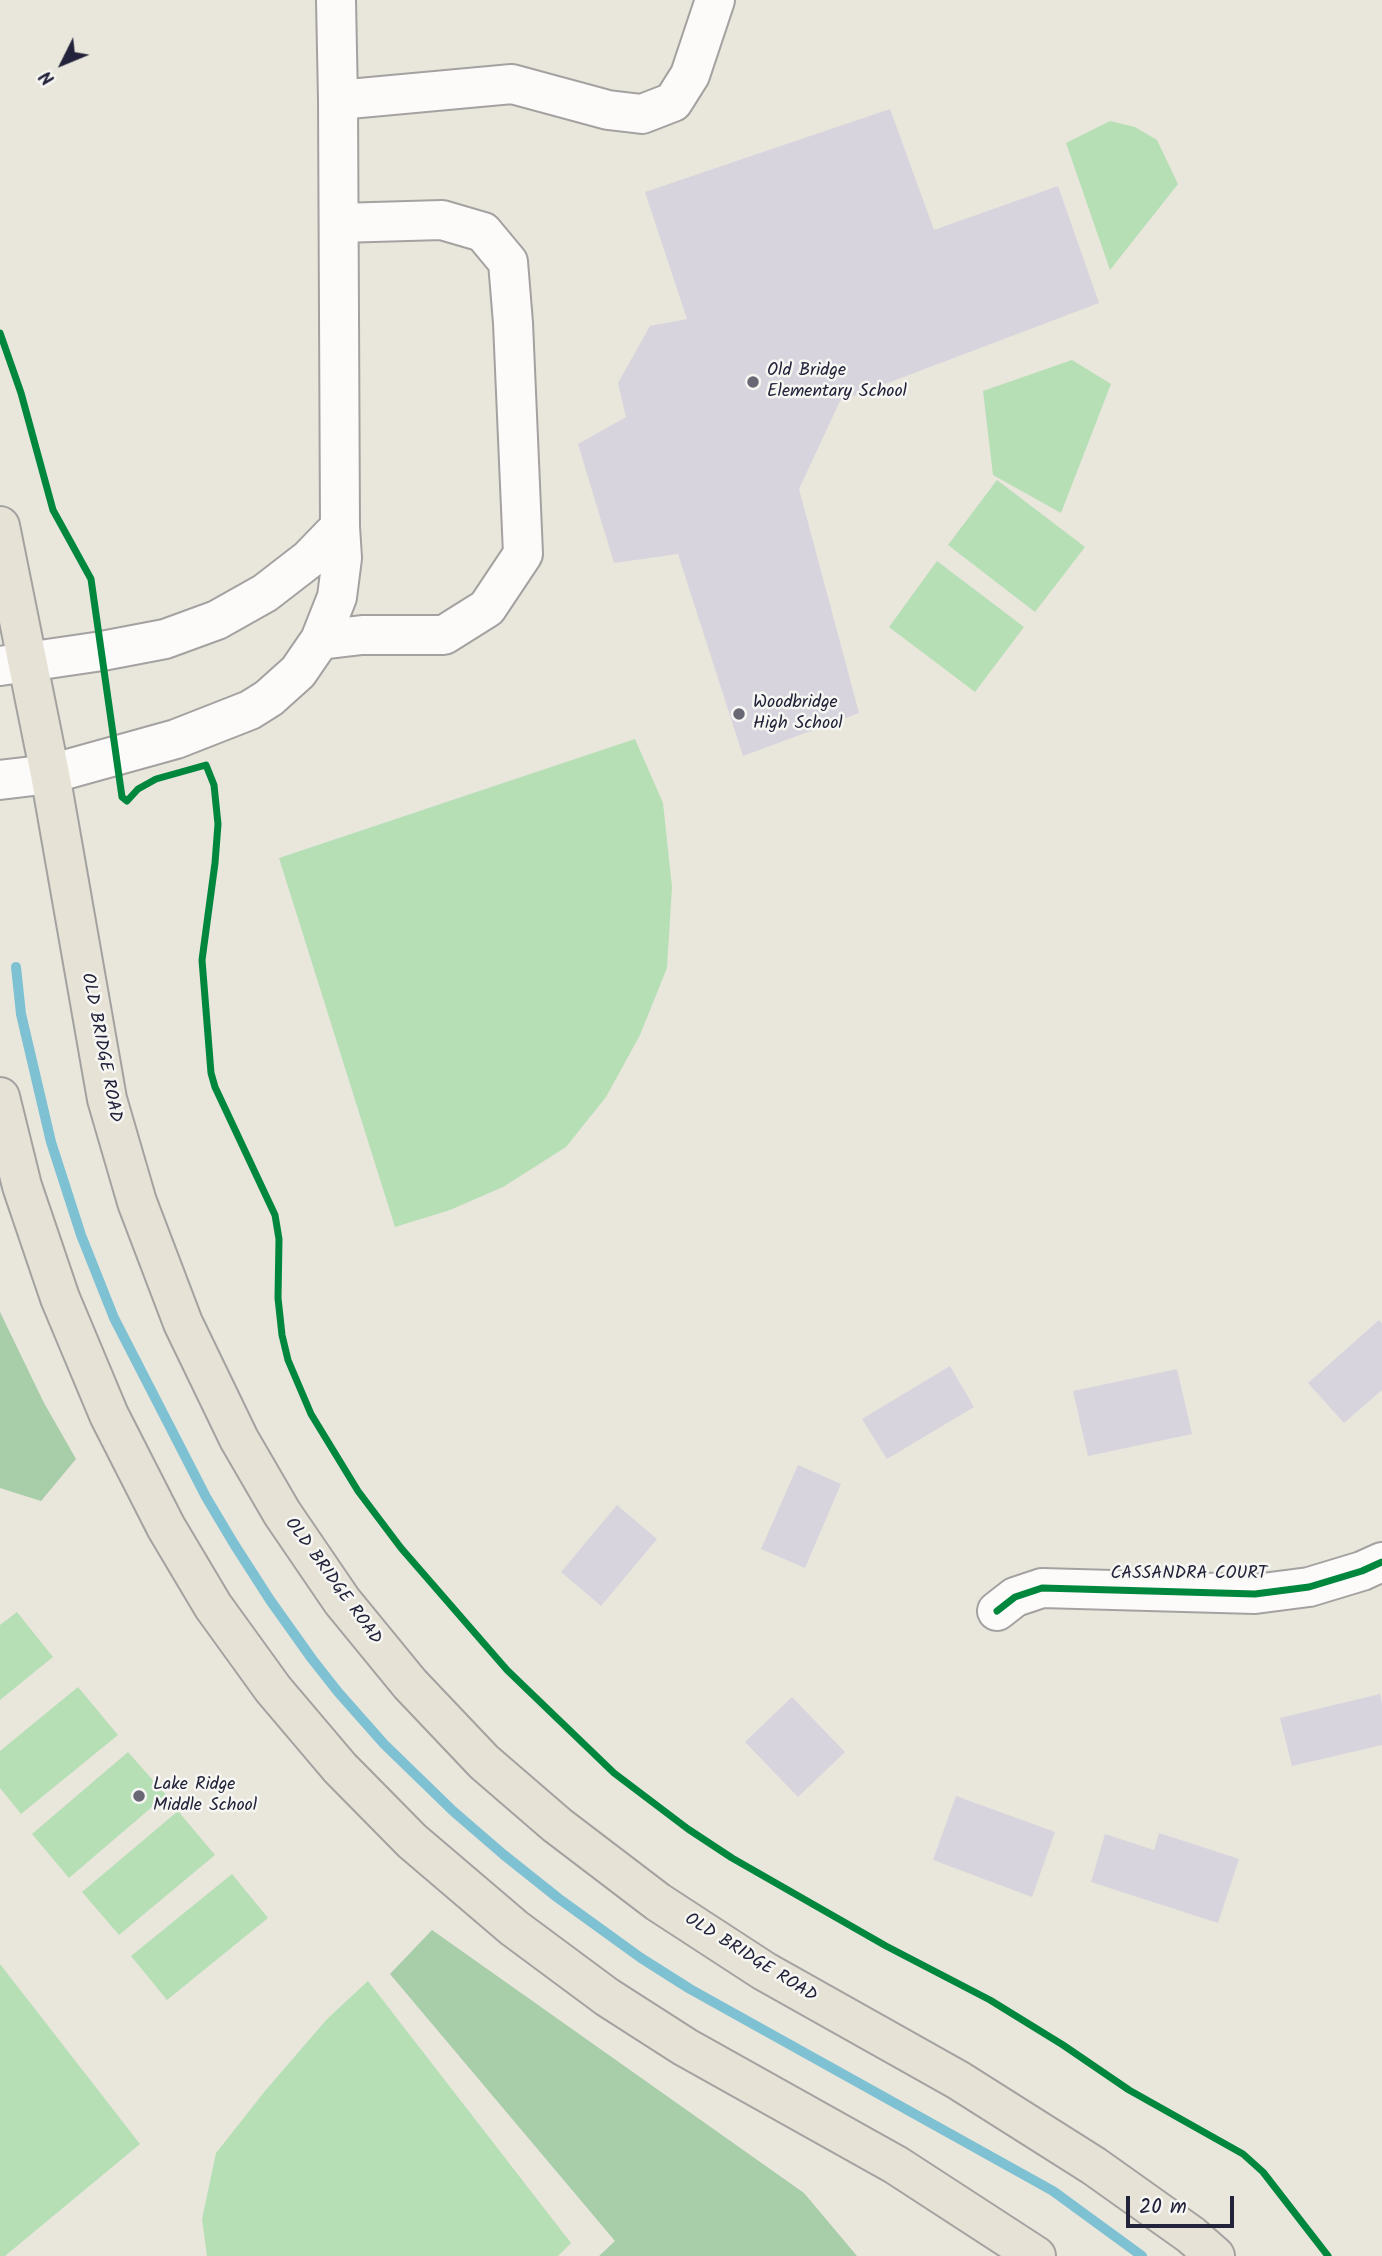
<!DOCTYPE html>
<style>
body{margin:0}
#map{position:relative;width:1382px;height:2256px;overflow:hidden;background:#e9e6dc;font-family:Kalam,sans-serif}
canvas{display:block}
.north{position:absolute;left:28px;top:28px;width:70px;height:70px;-webkit-text-stroke:5px #f6f6f2;paint-order:stroke;rotate:227deg;font-size:19px;font-weight:700;line-height:28px;text-align:center;color:#22223b}
.north::after{content:'';display:block;margin:auto;width:24px;height:32px;background:#22223b;clip-path:polygon(50% 0,100% 100%,50% 72%,0 100%)}
.scale{position:absolute;left:1126px;top:2196px;width:108px;height:32px;box-sizing:border-box;border:4px solid #22223b;border-top:0;padding-left:9px;font-size:21px;line-height:24px;white-space:nowrap;color:#22223b;-webkit-text-stroke:5px #f6f6f2;paint-order:stroke}
</style>
<div id="map">
<canvas width="1382" height="2256"></canvas>
<div class="north">N</div>
<div class="scale">20 m</div>
</div>
<script>
const g = document.querySelector('canvas').getContext('2d');
g.lineJoin = 'round';
function fillPath(path, color) { g.fillStyle = color; g.fill(path, 'evenodd'); }
const toPath = rows => new Path2D(rows.map(r => 'M' + r).join(''));
function stroke(path, color, width, dash) { g.strokeStyle = color; g.lineWidth = width; g.lineCap = dash ? 'butt' : 'round'; g.setLineDash(dash || []); g.stroke(path); }
function write(font, color, halo, rows, align = 'center') {
  g.font = font + ' Kalam,sans-serif'; g.lineWidth = 5; g.setLineDash([]); g.textBaseline = 'middle'; g.strokeStyle = halo; g.fillStyle = color; for (const [text, x, y, turn = 0] of rows) {
    g.save(); g.translate(x, y); g.rotate((+turn || 0) * Math.PI / 180); g.textAlign = isNaN(turn) ? turn : align; if (halo) g.strokeText(text, 0, 0); g.fillText(text, 0, 0); g.restore();
  }
}
fillPath(toPath([
 [1110,121,1135,127,1157,140,1178,184,1110,270,1066,143],
 [1072,360,1111,384,1061,513,993,475,983,391],
 [997,480,1085,547,1035,612,948,545],
 [937,561,1024,627,975,692,889,627],
 [635,739,663,803,672,887,667,968,640,1035,606,1097,566,1147,503,1187,450,1210,395,1227,279,858],
 [17,1612,53,1657,0,1700,0,1625],
 [78,1687,118,1735,21,1814,0,1788,0,1751],
 [128,1752,166,1795,69,1878,32,1834],
 [178,1811,215,1855,119,1935,82,1892],
 [232,1874,268,1918,167,2000,131,1956],
 [0,1964,140,2144,5,2256,0,2256],
 [368,1981,571,2243,558,2256,207,2256,202,2219,216,2153,265,2091,327,2019]
]), '#b6dfb6');
fillPath(toPath([
 [0,1312,44,1403,76,1459,41,1501,0,1488],
 [432,1930,804,2193,857,2256,599,2256,615,2241,390,1974]
]), '#a7cda9');
stroke(toPath([
 [16,967,21,1014,51,1142,81,1235,114,1318,206,1497,234,1544,270,1600,312,1659,338,1692,384,1744,453,1811,504,1855,558,1898,641,1958,690,1989,1053,2191,1142,2256]
]), '#7dc1d2', 10);
fillPath(toPath([
 [890,109,934,230,1058,186,1099,303,840,401,799,489,859,713,743,756,678,554,614,563,578,444,626,417,618,383,650,326,687,319,645,192],
 [1379,1320,1382,1323,1382,1390,1344,1423,1308,1383],
 [950,1366,974,1407,887,1459,862,1419],
 [1177,1369,1192,1434,1088,1456,1073,1391],
 [798,1465,841,1484,805,1568,761,1549],
 [617,1505,657,1539,601,1606,561,1572],
 [1380,1694,1382,1703,1382,1745,1292,1766,1280,1718],
 [792,1697,845,1752,798,1797,745,1742],
 [956,1796,1055,1832,1032,1897,933,1860],
 [1159,1833,1239,1859,1218,1923,1091,1882,1105,1834,1154,1850]
]), '#d7d4de');
const minor = toPath([
 [338,100,512,84,608,110,642,114,673,102,690,75,715,0],
 [320,640,362,635,444,635,487,608,523,554,513,323,508,262,483,232,442,220,339,223],
 [0,666,102,651,165,639,217,620,265,593,309,559,340,527],
 [0,780,50,774,176,739,250,710,269,698,298,672,320,640,337,597,342,558,340,527,338,100,336,0],
 [997,1611,1015,1597,1042,1588,1255,1594,1309,1587,1362,1571,1382,1562]
]);
const major = toPath([
 [0,526,50,774,107,1099,137,1202,183,1323,239,1439,282,1513,342,1601,410,1684,484,1762,557,1825,658,1902,764,1971,958,2080,1094,2166,1191,2235,1215,2256],
 [0,1097,22,1186,60,1298,109,1415,166,1527,213,1606,273,1689,340,1768,412,1841,514,1928,607,1997,685,2047,896,2165,1036,2256]
]);
stroke(minor, '#a4a2a0', 42);
stroke(major, '#a4a2a0', 42);
stroke(minor, '#fcfbfa', 38);
stroke(major, '#e7e2d6', 38);
stroke(toPath([
 [0,333,21,393,53,510,91,579,122,797,127,801,138,789,156,779,206,765,214,785,218,824,215,863,202,960,211,1073,215,1087,275,1215,279,1239,278,1298,282,1335,288,1360,311,1414,358,1491,401,1548,507,1670,614,1773,688,1829,732,1858,886,1946,990,2000,1063,2045,1129,2090,1243,2154,1263,2172,1328,2256],
 [997,1611,1015,1597,1042,1588,1255,1594,1309,1587,1362,1571,1382,1562]
]), '#00873e', 7);
for (const [x, y, r, color] of [
 [753,382,7,"#686773"],
 [739,714,7,"#686773"],
 [139,1796,7,"#686773"]
]) { const dot = new Path2D(); dot.arc(x, y, r, 0, 2 * Math.PI); g.fillStyle = color; g.fill(dot); stroke(dot, '#f6f6f2', 2.5); }
write('18px', '#22223b', '#f6f6f2', [
 ["Old Bridge",767,372],
 ["Elementary School",767,393],
 ["Woodbridge",753,704],
 ["High School",753,725],
 ["Lake Ridge",153,1786],
 ["Middle School",153,1807]
], 'left');
write('18px', '#22223b', '#f6f6f2', [
 ["OLD BRIDGE ROAD",100,1048,79],
 ["CASSANDRA COURT",1189,1575],
 ["OLD BRIDGE ROAD",332,1582,54],
 ["OLD BRIDGE ROAD",750,1959,32]
]);
</script>
